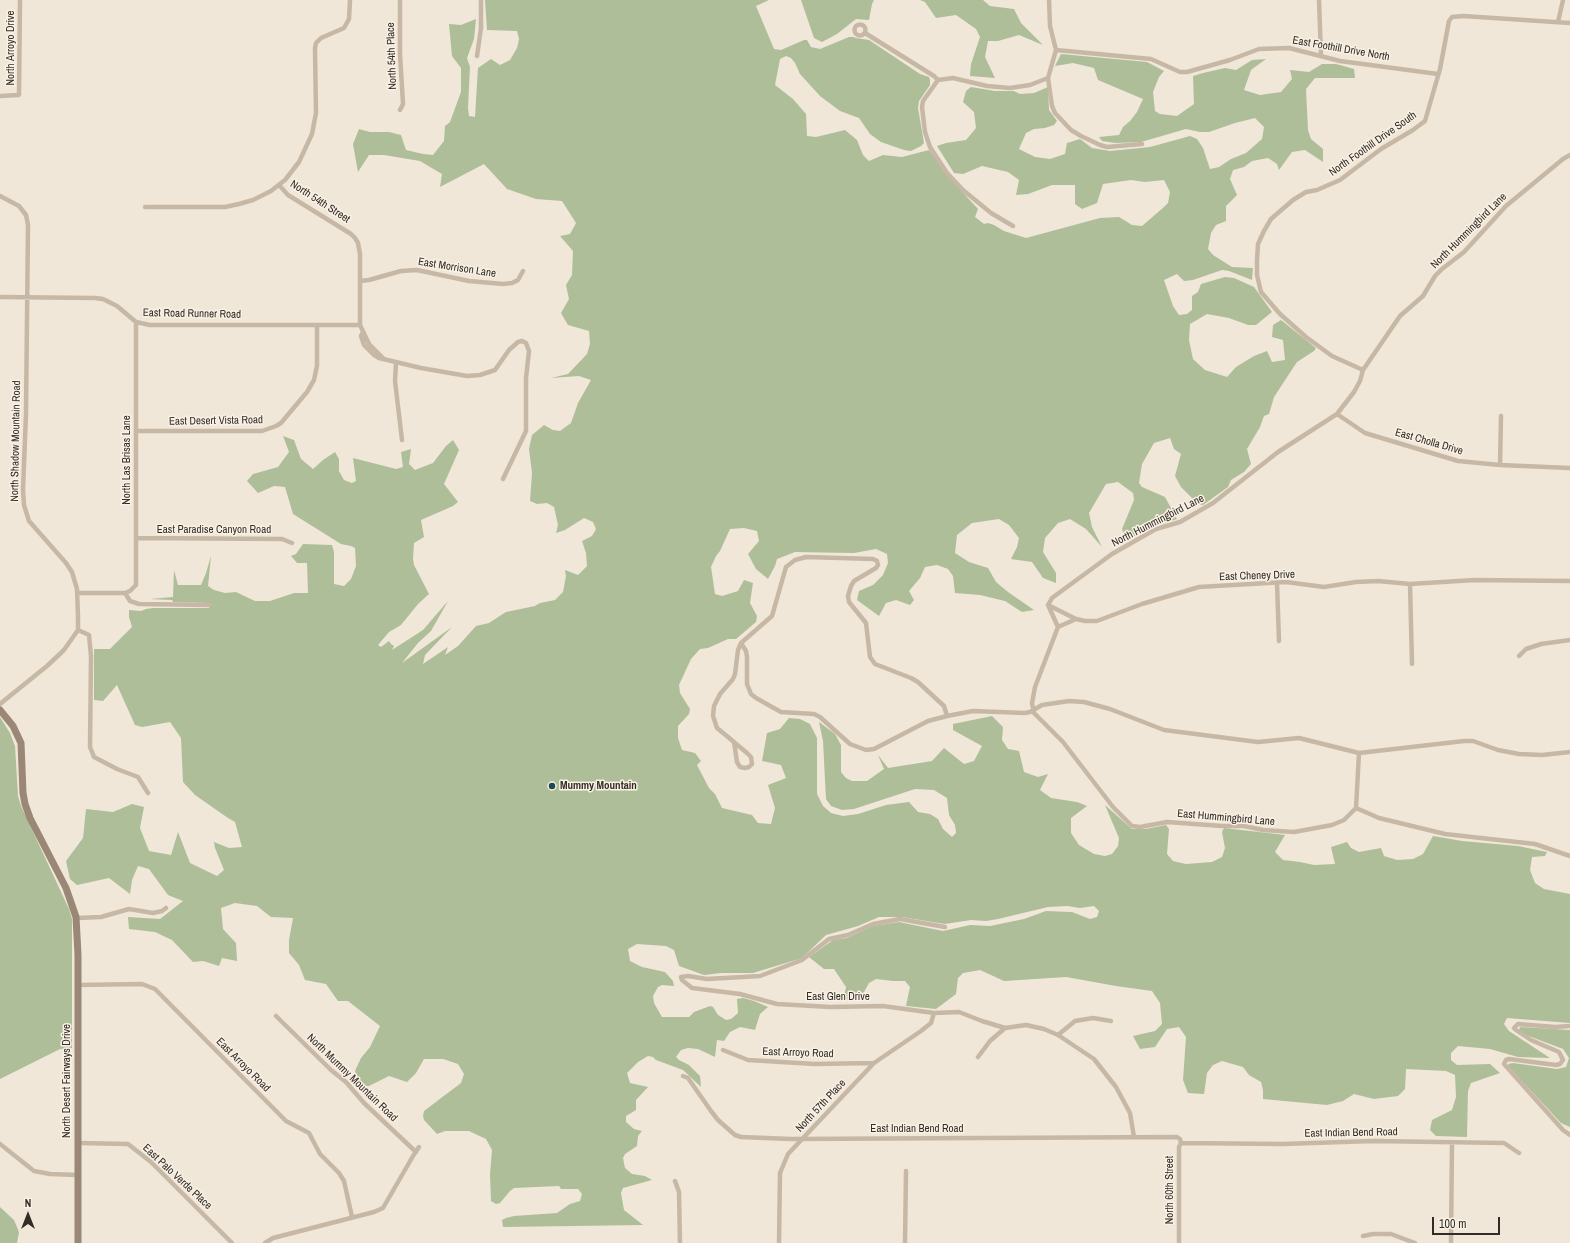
<!DOCTYPE html>
<style>
body{margin:0}
#map{position:relative;width:1570px;height:1243px;overflow:hidden;background:#f0e7d8;font-family:"Archivo Narrow",sans-serif}
canvas{display:block}
.north{position:absolute;left:8px;top:1195px;width:40px;height:40px;-webkit-text-stroke:3px #f8f1e4;paint-order:stroke;rotate:0deg;font-size:11px;font-weight:700;line-height:16px;text-align:center;color:#332b26}
.north::after{content:'';display:block;margin:auto;width:14px;height:18px;background:#332b26;clip-path:polygon(50% 0,100% 100%,50% 72%,0 100%)}
.scale{position:absolute;left:1432px;top:1217px;width:68px;height:18px;box-sizing:border-box;border:2px solid #332b26;border-top:0;padding-left:5px;font-size:12px;line-height:14px;white-space:nowrap;color:#332b26;-webkit-text-stroke:3px #f8f1e4;paint-order:stroke}
</style>
<div id="map">
<canvas width="1570" height="1243"></canvas>
<div class="north">N</div>
<div class="scale">100 m</div>
</div>
<script>
const g = document.querySelector('canvas').getContext('2d');
g.lineJoin = 'round';
function fillPath(path, color) { g.fillStyle = color; g.fill(path, 'evenodd'); }
const toPath = rows => new Path2D(rows.map(r => 'M' + r).join(''));
function stroke(path, color, width, dash) { g.strokeStyle = color; g.lineWidth = width; g.lineCap = dash ? 'butt' : 'round'; g.setLineDash(dash || []); g.stroke(path); }
function write(font, color, halo, rows, align = 'center') {
  g.font = font + ' "Archivo Narrow",sans-serif'; g.lineWidth = 3; g.setLineDash([]); g.textBaseline = 'middle'; g.strokeStyle = halo; g.fillStyle = color; for (const [text, x, y, turn = 0] of rows) {
    g.save(); g.translate(x, y); g.rotate((+turn || 0) * Math.PI / 180); g.textAlign = isNaN(turn) ? turn : align; if (halo) g.strokeText(text, 0, 0); g.fillText(text, 0, 0); g.restore();
  }
}
fillPath(toPath([
 [485,0,769,0,756,6,774,49,781,50,804,40,807,40,811,47,820,49,849,37,853,37,856,38,869,40,920,74,929,77,930,80,930,85,919,101,918,108,924,143,921,146,911,151,904,150,881,142,870,134,859,118,840,111,820,96,800,74,795,63,791,58,786,56,780,59,775,85,793,99,806,114,807,136,816,137,845,130,857,140,863,155,869,161,883,155,902,157,929,150,956,185,978,209,975,217,984,224,988,223,994,225,1004,231,1026,238,1100,218,1119,217,1132,225,1142,226,1164,207,1168,203,1170,192,1164,180,1145,182,1131,180,1103,184,1097,203,1082,209,1075,204,1075,185,1052,185,1028,194,1016,195,1019,180,1008,172,982,166,963,174,954,173,937,146,946,143,966,140,976,128,974,112,963,102,966,91,971,87,995,91,1014,91,1020,94,1034,93,1048,87,1049,110,1057,121,1054,125,1045,128,1034,129,1026,133,1019,149,1035,157,1050,159,1065,154,1067,143,1080,139,1092,148,1110,151,1150,147,1190,136,1197,139,1203,148,1210,169,1219,167,1231,159,1246,153,1262,139,1264,127,1255,118,1235,123,1209,132,1200,132,1186,129,1141,142,1115,143,1102,141,1099,137,1119,135,1123,127,1130,121,1137,112,1143,99,1098,80,1094,68,1073,63,1055,66,1061,54,1147,62,1164,71,1159,77,1153,92,1155,111,1160,114,1177,116,1194,104,1193,76,1203,73,1225,68,1236,70,1252,60,1266,59,1251,70,1244,90,1260,95,1281,92,1292,79,1290,70,1309,72,1322,64,1336,64,1354,69,1355,78,1315,78,1306,89,1308,130,1311,139,1323,149,1323,162,1305,150,1292,152,1279,170,1277,164,1268,158,1252,161,1244,167,1233,170,1230,179,1237,195,1226,206,1226,221,1216,225,1211,233,1208,249,1213,255,1232,267,1253,268,1252,280,1229,271,1222,270,1193,280,1184,281,1177,274,1164,280,1173,306,1179,315,1187,314,1192,310,1192,296,1198,292,1201,284,1225,277,1234,278,1254,287,1272,312,1256,325,1248,325,1229,318,1207,314,1190,324,1189,340,1193,359,1205,370,1227,377,1236,367,1254,356,1267,351,1272,362,1285,360,1283,340,1272,337,1273,325,1281,320,1316,348,1314,351,1297,362,1274,397,1269,414,1264,416,1260,427,1247,449,1251,464,1244,472,1231,480,1228,487,1203,505,1198,504,1181,487,1175,476,1181,454,1174,449,1170,438,1154,443,1142,464,1139,483,1142,487,1165,497,1177,519,1145,529,1130,539,1125,537,1122,529,1134,500,1133,493,1118,482,1106,484,1089,513,1092,527,1102,547,1086,529,1070,519,1058,523,1045,538,1043,552,1056,573,1056,583,1043,578,1032,562,1011,559,1017,547,1019,538,1009,525,999,519,972,523,957,535,955,553,969,562,988,568,996,582,1008,592,1034,610,1022,612,1005,601,980,595,955,593,953,576,948,569,937,565,925,567,920,578,909,591,914,600,910,605,896,600,886,603,879,616,857,600,859,591,873,585,883,575,888,563,887,554,876,549,854,553,795,552,777,559,775,566,768,579,756,569,748,554,759,541,757,531,744,528,730,529,720,551,716,556,711,567,715,594,722,596,738,591,744,580,753,583,750,603,757,616,756,622,736,639,728,639,708,648,700,649,691,659,679,685,680,693,690,709,689,714,678,726,678,738,682,750,695,753,701,761,697,765,709,788,715,794,722,808,752,815,758,823,771,824,775,808,768,785,786,778,781,765,762,761,767,733,780,729,789,718,800,719,810,724,817,738,817,794,823,806,831,813,843,816,858,814,886,805,909,802,918,812,930,814,938,819,943,829,952,837,956,833,955,825,949,815,947,798,934,790,915,789,854,809,842,810,831,806,826,799,823,741,819,722,835,734,841,745,841,772,846,778,852,781,867,781,884,769,878,755,888,768,932,761,944,748,964,764,974,761,982,746,953,730,953,724,992,716,1003,727,1002,740,1008,749,1019,751,1024,772,1038,777,1048,774,1040,790,1051,798,1077,802,1087,806,1071,818,1071,833,1079,845,1094,854,1105,856,1112,854,1118,846,1119,838,1105,805,1132,829,1146,829,1166,825,1169,829,1167,854,1173,861,1186,864,1212,862,1222,857,1225,848,1222,832,1224,828,1285,835,1275,852,1283,860,1300,862,1314,865,1335,864,1331,847,1347,842,1351,848,1359,852,1381,848,1384,856,1397,860,1413,859,1423,854,1433,836,1462,841,1518,846,1547,852,1545,856,1532,857,1530,870,1535,883,1544,889,1570,894,1570,1023,1507,1018,1504,1024,1509,1031,1550,1058,1518,1057,1490,1049,1458,1046,1451,1053,1451,1060,1457,1065,1490,1064,1500,1073,1471,1083,1468,1091,1467,1137,1436,1136,1430,1130,1432,1120,1452,1110,1456,1097,1455,1075,1446,1071,1406,1069,1405,1089,1398,1096,1374,1099,1354,1094,1343,1101,1327,1105,1263,1099,1263,1090,1261,1082,1249,1075,1243,1067,1222,1061,1213,1065,1207,1073,1204,1094,1188,1093,1183,1080,1186,1037,1179,1027,1167,1029,1155,1047,1140,1049,1133,1036,1155,1031,1162,1024,1160,1003,1152,991,1116,986,1066,977,1004,981,980,970,963,973,958,978,956,994,936,1009,906,1006,910,987,905,981,893,981,876,979,869,983,863,994,847,1000,844,997,846,987,834,969,824,969,809,957,833,940,847,938,873,926,899,922,943,931,970,925,990,926,1024,919,1046,911,1072,912,1090,919,1097,917,1099,911,1094,906,1080,908,1067,906,1048,907,998,919,986,921,971,920,945,924,902,917,879,917,858,926,826,935,802,958,753,973,721,973,704,975,679,966,674,950,666,946,637,944,628,949,630,961,642,967,665,972,673,981,674,986,662,985,658,987,653,996,654,1003,662,1017,689,1017,694,1012,710,1006,713,1007,718,1015,726,1020,731,1019,738,1013,737,999,743,998,754,1001,768,1007,760,1014,755,1030,740,1027,730,1032,724,1041,717,1040,715,1057,698,1049,688,1048,681,1050,676,1057,679,1060,689,1065,700,1076,701,1087,683,1070,656,1060,653,1057,648,1056,638,1062,627,1073,630,1083,648,1087,636,1100,636,1110,626,1116,626,1122,634,1129,642,1131,638,1136,637,1146,625,1154,623,1158,625,1168,632,1174,645,1176,652,1180,623,1188,621,1193,624,1210,643,1225,503,1227,502,1220,506,1218,514,1216,557,1213,570,1204,580,1201,582,1194,578,1189,561,1189,559,1186,514,1188,510,1191,500,1203,496,1204,491,1201,490,1175,492,1150,486,1139,469,1131,445,1131,437,1134,424,1120,423,1116,424,1111,461,1083,464,1074,458,1064,443,1059,424,1059,416,1073,407,1082,389,1076,369,1086,361,1086,355,1071,361,1058,370,1047,380,1026,348,1001,338,1001,326,984,305,980,299,965,289,953,289,940,293,918,271,917,257,906,235,903,221,908,223,929,236,943,237,961,222,958,219,966,203,961,193,962,172,940,155,932,129,929,128,917,160,919,183,901,168,895,149,869,138,866,132,880,130,894,109,878,77,885,70,879,66,861,83,838,86,809,113,812,132,804,144,807,140,828,149,851,171,855,178,832,190,863,217,876,224,870,215,848,214,842,229,848,242,847,235,822,228,818,195,795,183,782,181,738,170,722,142,727,135,725,117,685,103,701,94,700,94,649,110,649,132,627,129,617,129,610,141,611,146,609,153,608,209,608,209,603,173,602,172,600,150,599,173,597,174,570,178,585,201,585,206,573,211,556,208,586,214,590,225,593,236,592,255,601,270,601,294,593,308,593,307,563,297,563,291,556,296,554,303,544,332,545,334,552,334,584,344,586,351,579,356,566,355,548,351,546,341,544,293,514,285,487,274,486,258,493,247,481,253,474,278,467,289,452,283,436,294,440,301,459,313,469,323,460,335,452,339,459,339,471,344,480,352,483,356,481,353,458,396,469,403,467,401,452,411,449,409,464,415,470,433,463,446,446,453,440,459,450,444,484,458,502,453,506,421,520,424,537,414,543,413,559,414,565,429,594,418,604,401,625,389,632,378,645,381,647,389,641,391,644,394,646,392,650,423,630,448,601,431,631,418,643,402,663,452,627,425,655,423,664,448,647,445,655,458,646,476,626,489,623,506,612,535,606,540,603,555,600,563,592,566,576,565,570,578,575,587,566,586,553,582,541,592,536,596,529,593,522,584,518,565,530,556,533,558,525,554,507,547,503,537,504,530,501,532,473,529,449,532,435,544,425,553,430,560,431,571,423,578,403,591,380,579,376,551,378,568,374,587,354,590,344,589,331,568,325,561,313,569,299,566,285,572,275,573,251,560,236,570,234,576,223,562,201,536,199,507,189,484,164,440,187,442,174,420,161,384,155,369,155,358,172,353,144,359,129,370,132,389,132,401,135,406,150,423,154,433,155,444,141,445,126,450,122,461,92,461,68,452,56,449,24,461,25,476,19,474,39,467,58,470,67,468,108,469,116,475,117,478,68,491,59,500,65,510,60,517,48,519,39,517,31,487,30],
 [801,0,874,0,872,4,869,20,856,19,837,34,822,42,814,38],
 [920,0,983,0,990,6,1014,9,1021,23,1043,45,1019,35,998,41,988,41,985,57,995,78,970,76,971,64,980,37,976,29,956,15,936,18,925,2],
 [0,717,10,733,15,746,18,796,21,806,69,909,72,919,72,1048,60,1049,0,1079],
 [1520,1027,1570,1030,1570,1127,1561,1123,1509,1067,1508,1064,1513,1063,1557,1069,1566,1067,1569,1058,1563,1049,1526,1035,1519,1030],
 [0,1207,14,1220,19,1232,17,1243,0,1243]
]), '#aebe99');
stroke(toPath([
 [1049,0,1050,26,1056,50,1048,78,1052,106,1055,113,1071,130,1081,136,1100,145,1107,147,1142,144],
 [1319,0,1321,56],
 [1558,22,1563,0],
 '854.5 30a5.5 5.5 0 1 1 11 0a5.5 5.5 0 1 1-11 0Z',
 [865,33,934,76,938,80],
 [1056,50,1151,59,1180,72,1187,72,1230,60,1259,49,1289,48,1340,61,1438,74],
 [477,56,481,28,481,0],
 [938,80,923,101,922,107,925,132,930,147,947,173,963,190,991,213,1013,226],
 [938,80,953,78,987,86,1010,88,1030,85,1048,78],
 [0,96,19,95,20,0],
 [400,110,403,104,400,54,400,0],
 [279,185,288,195,351,234,355,238,358,243,360,254,360,325,369,344,383,358],
 [0,196,19,206,26,215,28,225,26,413,23,490,24,505,29,521,66,563,72,572,77,589,78,617,78,630,64,650,47,666,0,704],
 [145,207,225,207,239,204,253,200,271,191,285,180,299,162,312,134,316,113,315,48,316,43,321,38,344,28,349,19,350,0],
 [360,281,369,280,401,271,417,270,469,281,503,284,512,283,518,280,523,271],
 [0,297,95,298,103,299,117,306,136,322,150,325,360,325],
 [363,332,361,336,364,345,374,355,379,358,421,368,467,376,480,375,495,370,509,350,518,342,522,341,526,343,529,351,526,378,526,431,503,479],
 [396,363,395,381,402,440],
 [1363,370,1332,356,1306,337,1280,314,1261,292,1257,275,1257,260,1258,244,1264,231,1271,219,1293,200,1306,192,1317,190,1340,180,1381,149,1413,130,1425,121,1440,69,1449,21,1452,17,1463,16,1570,23],
 [1337,414,1365,433,1458,461,1500,465,1570,468],
 [136,431,262,431,276,426,281,423,307,392,314,380,317,366,317,325],
 [1500,465,1501,416],
 [136,538,282,539,292,543],
 [1277,583,1279,641],
 [1410,584,1412,664],
 [78,593,125,593,130,591,136,585,136,322],
 [125,593,130,601,139,604,209,605],
 [1048,605,1052,598,1112,554,1156,529,1180,522,1213,503,1278,452,1337,414,1354,392,1360,381,1363,370,1400,316,1423,296,1435,276,1442,269,1464,252,1506,206,1563,159,1570,155],
 [1048,605,1076,619,1085,621,1097,621,1142,604,1199,587,1286,582,1324,587,1356,582,1378,581,1410,584,1475,580,1570,581],
 [1048,605,1058,627,1035,687,1032,703,1034,713,1063,742,1113,807,1132,826,1140,827,1167,822,1222,826,1244,826,1263,830,1294,832,1332,825,1344,820,1356,808],
 [1058,627,1076,619],
 [78,630,89,635,91,656,90,747,94,757,117,769,138,777,148,793],
 [741,643,746,651,747,657,747,684,751,694,756,698,781,712,814,714,820,717,850,744,866,750,874,749,928,721,947,716,973,711,1025,713,1030,712,1042,705,1069,701,1084,702,1110,709,1164,730,1258,742,1299,738,1359,753,1464,741,1473,741,1498,750,1519,754,1542,755,1570,752],
 [1519,656,1526,649,1541,644,1570,640],
 [734,742,737,762,740,767,745,768,749,767,752,764,751,757,747,753,728,737,717,728,713,716,714,706,720,694,733,679,735,674,738,650,741,643,772,616,786,567,795,560,806,557,873,559,877,561,878,565,876,568,854,581,851,586,848,596,849,602,866,623,870,657,875,664,911,678,918,682,944,706,947,716],
 [1356,808,1379,818,1445,834,1535,844,1570,856],
 [1356,808,1359,753],
 [77,918,101,917,129,909,153,913,162,911,166,908],
 [945,927,900,919,873,924,848,935,829,939,802,960,760,976,707,979,688,976,681,977,682,980,692,988,740,994,777,1004,830,1007,883,1006,934,1013,959,1012,982,1021,1005,1028,1026,1025,1044,1029,1058,1035,1075,1021,1093,1018,1111,1021],
 [77,985,142,984,155,989,286,1121,309,1133,320,1154,339,1173,344,1181,352,1217],
 [276,1016,331,1070,346,1082,364,1103,416,1152],
 [1570,1026,1555,1027,1518,1024,1514,1028,1516,1030,1531,1040,1559,1052,1563,1060,1560,1064,1556,1065,1509,1059,1506,1060,1504,1064,1563,1130,1570,1135],
 [1058,1035,1094,1059,1116,1087,1130,1113,1134,1137],
 [723,1050,748,1060,814,1064,874,1063],
 [978,1057,990,1041,1005,1028],
 [683,1076,688,1078,711,1111,718,1120,735,1135,741,1137,791,1139,1177,1137,1180,1139,1181,1143,1179,1147,1179,1243],
 [78,1143,128,1144,151,1162,232,1243],
 [1181,1143,1282,1144,1374,1141,1504,1143,1519,1153],
 [0,1144,34,1171,50,1174,78,1175],
 [675,1181,679,1192,680,1243],
 [1363,1236,1373,1234,1391,1234,1415,1243],
 [265,1243,273,1238,374,1212,383,1208,413,1156,419,1147],
 [779,1243,780,1173,788,1154,874,1063,921,1031,931,1023,934,1013],
 [905,1243,906,1171],
 [1451,1243,1452,1142]
]), '#c7b8a5', 4.5);
stroke(toPath([
 [0,710,13,726,21,743,23,793,25,804,30,818,66,888,76,917,78,955,78,1243]
]), '#9a8776', 7);
for (const [x, y, r, color] of [
 [552,786,4,"#1d4953"]
]) { const dot = new Path2D(); dot.arc(x, y, r, 0, 2 * Math.PI); g.fillStyle = color; g.fill(dot); stroke(dot, '#f8f1e4', 1.5); }
write('11px', '#332b26', '#f8f1e4', [
 ["North Arroyo Drive",11,48,-90],
 ["East Foothill Drive North",1341,49,10],
 ["North 54th Place",392,56,-92],
 ["North Foothill Drive South",1373,144,-35],
 ["North 54th Street",320,202,33],
 ["North Hummingbird Lane",1469,231,-45],
 ["East Morrison Lane",457,268,9],
 ["East Road Runner Road",192,314,1],
 ["East Desert Vista Road",216,421,-1],
 ["North Shadow Mountain Road",16,441,-89],
 ["East Cholla Drive",1429,442,16],
 ["North Las Brisas Lane",127,460,-90],
 ["North Hummingbird Lane",1158,521,-27],
 ["East Paradise Canyon Road",214,530],
 ["East Cheney Drive",1257,576,-2],
 ["East Hummingbird Lane",1226,818,5],
 ["East Glen Drive",838,997],
 ["East Arroyo Road",798,1053,2],
 ["East Arroyo Road",243,1065,45],
 ["North Mummy Mountain Road",352,1078,44],
 ["North Desert Fairways Drive",67,1081,-90],
 ["North 57th Place",821,1106,-47],
 ["East Indian Bend Road",917,1129],
 ["East Indian Bend Road",1351,1133,-1],
 ["East Palo Verde Place",177,1177,43],
 ["North 60th Street",1170,1190,-90]
]);
write('bold 11px', '#332b26', '#f8f1e4', [
 ["Mummy Mountain",560,786]
], 'left');
</script>
